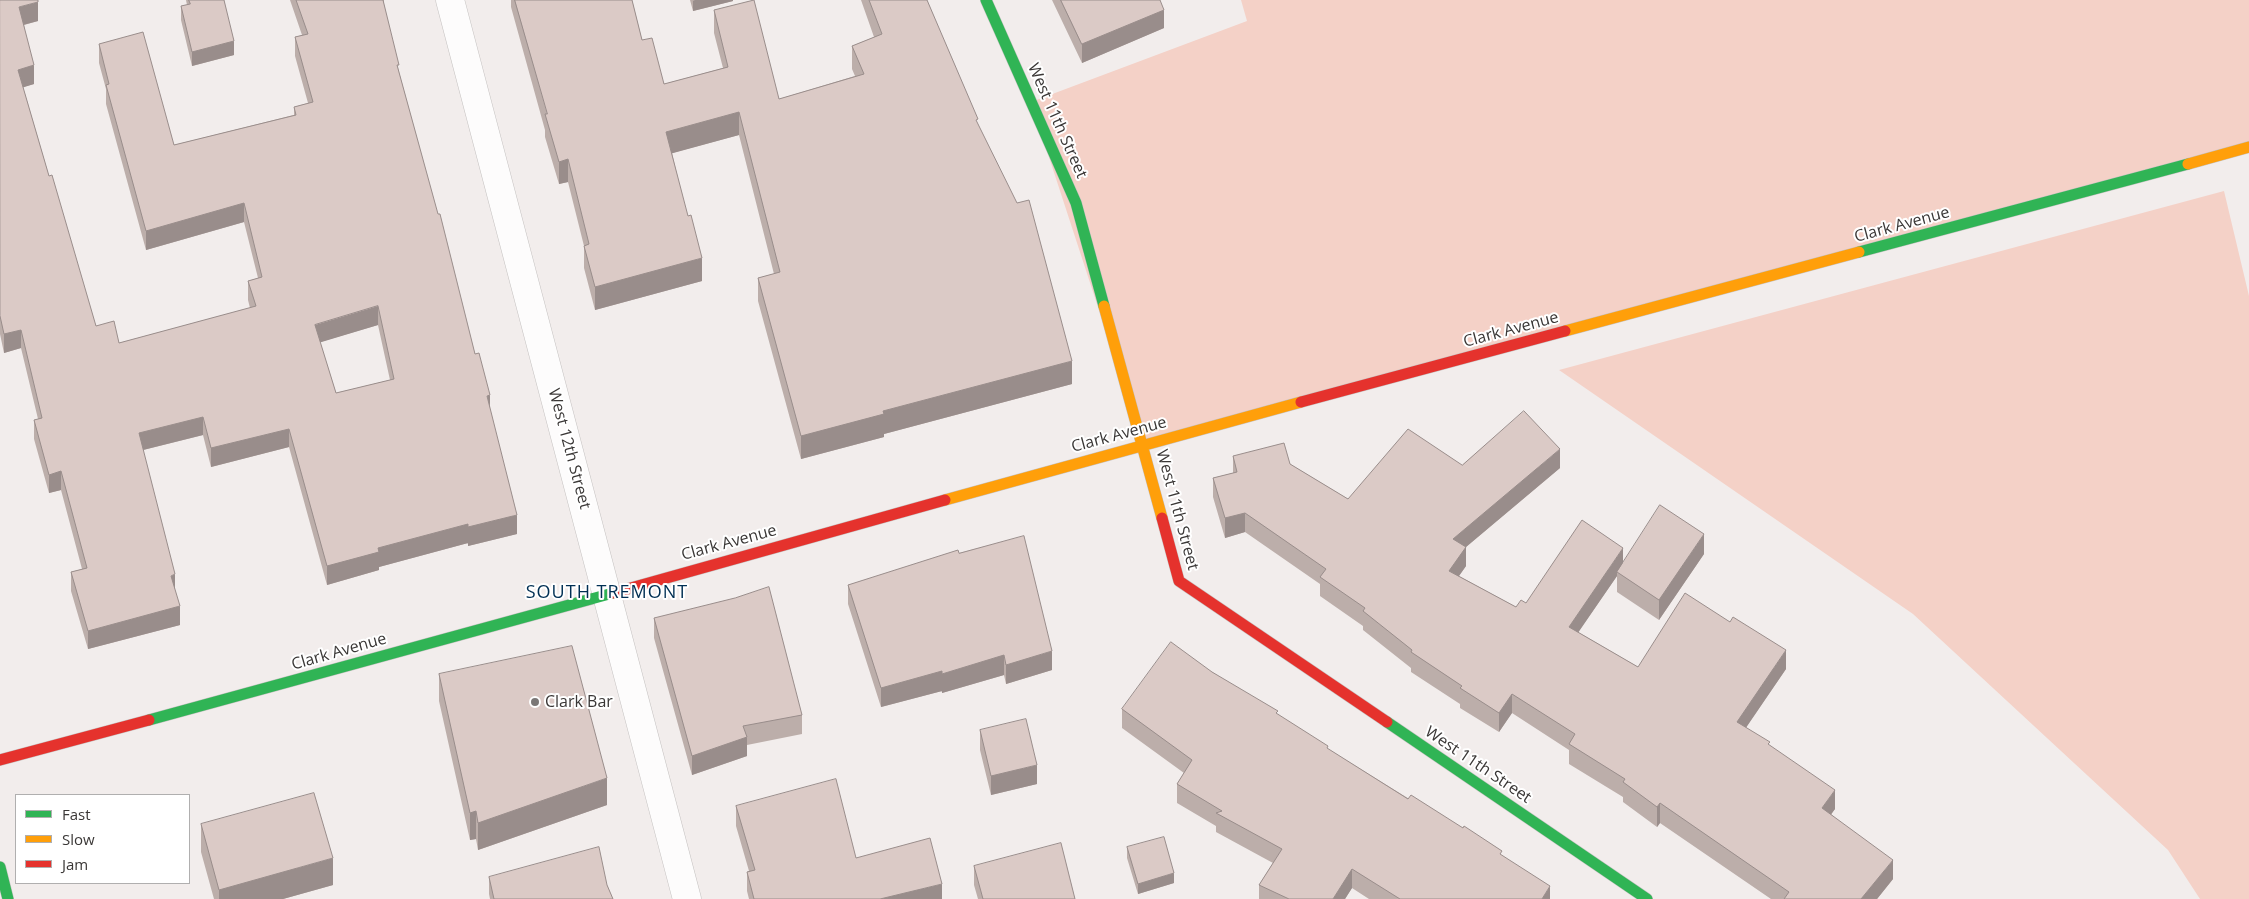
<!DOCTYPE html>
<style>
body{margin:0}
#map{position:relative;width:2249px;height:899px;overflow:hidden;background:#f2edec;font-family:"Open Sans",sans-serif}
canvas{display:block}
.legend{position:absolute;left:15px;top:794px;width:175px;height:90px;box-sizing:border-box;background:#fff;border:1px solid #b0afaf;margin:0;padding:6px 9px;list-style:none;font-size:15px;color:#3a3736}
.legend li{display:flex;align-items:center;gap:10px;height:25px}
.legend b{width:25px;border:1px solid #b0afaf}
</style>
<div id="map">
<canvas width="2249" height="899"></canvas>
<ul class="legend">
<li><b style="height:6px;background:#30b455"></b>Fast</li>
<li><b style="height:6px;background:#ff9f0a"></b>Slow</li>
<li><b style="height:6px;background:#e5322d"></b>Jam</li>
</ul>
</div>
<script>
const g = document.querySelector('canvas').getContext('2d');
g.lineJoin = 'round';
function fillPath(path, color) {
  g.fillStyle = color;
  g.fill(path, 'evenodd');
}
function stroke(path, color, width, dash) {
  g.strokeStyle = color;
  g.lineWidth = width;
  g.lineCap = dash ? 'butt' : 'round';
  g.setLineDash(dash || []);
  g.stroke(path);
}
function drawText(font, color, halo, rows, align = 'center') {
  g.font = font + ' "Open Sans",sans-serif';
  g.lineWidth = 4;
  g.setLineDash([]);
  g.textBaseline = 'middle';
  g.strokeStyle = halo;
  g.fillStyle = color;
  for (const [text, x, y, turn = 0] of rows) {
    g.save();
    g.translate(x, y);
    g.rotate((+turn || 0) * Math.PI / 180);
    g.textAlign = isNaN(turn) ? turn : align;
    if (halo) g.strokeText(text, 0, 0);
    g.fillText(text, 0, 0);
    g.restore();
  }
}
fillPath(new Path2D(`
 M1241,0H2249V147L1143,445L1031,102L1247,21Z
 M2224,191L2249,296V899H2200L2168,850L1913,614L1559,370Z`), '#f4d1c7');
const street = new Path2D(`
 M450,0L687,899`);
const fast = new Path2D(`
 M986,0L1076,203L1104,306
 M1859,252L2188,164
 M149,720L613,593
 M1387,722L1647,899
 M0,867L8,899`);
const slow = new Path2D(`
 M2188,164L2249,147
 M1104,306L1162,518
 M1565,331L1859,252
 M945,500L1301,402`);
const jam = new Path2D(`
 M1301,402L1565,331
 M1162,518L1179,581L1387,722
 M613,593L945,500
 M0,760L149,720`);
stroke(street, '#c5c2c1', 29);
stroke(fast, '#c5c2c1', 12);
stroke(slow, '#c5c2c1', 12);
stroke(jam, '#c5c2c1', 12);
stroke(street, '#fdfcfc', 28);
stroke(fast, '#30b455', 11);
stroke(slow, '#ff9f0a', 11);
stroke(jam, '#e5322d', 11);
fillPath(new Path2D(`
 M0,0L38,21L24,25L34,84L23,87L49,176L96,326L119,343L250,308L248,300V281L258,278L244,222L146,250L106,104V89L99,63V44L174,145L294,115V107L308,103L295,56V37L302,35L290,0H384V5L399,72L475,354L490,409L517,534L468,546V543L379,567V570L327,585L289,447L211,467L203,435L143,450L175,591L180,625L88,649L71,591V572L82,569L61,490L49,493L34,439V420L38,419L21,348L4,353L0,334ZM378,325L390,380L336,393L320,342Z
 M186,0H224L234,55L192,66L181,20V6L187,5Z
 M511,0H632L642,40L664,84L723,68L714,33V10L779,99L855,76L852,69V46L874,37L861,0H927L978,126L1072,384L884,434V437L801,459L758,301V278L774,274L739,135L672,153L702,281L595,310L584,268V246L568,182L559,184L545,137V130L511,7Z
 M690,0H733V1L693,11Z
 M1052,0H1160L1164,28L1082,63Z
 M1233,456L1290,464L1348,499L1462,465L1560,468L1466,547V566L1459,576L1516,607L1526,603L1623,563L1704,554L1659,620L1617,592V576L1578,632L1638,667L1786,669L1746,727L1770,746L1835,809L1831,814L1893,879L1877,899H1771L1660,823L1657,827L1623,802V797L1569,764V750L1512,713L1499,732L1460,708V704L1411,672V668L1363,630V626L1320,596V584L1245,532L1225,538L1213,497V478L1233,473Z
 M959,553L1052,670L1006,684L1004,675L942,693V691L881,707L848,604V585Z
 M654,618L802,715V734L747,745V756L692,775L654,638Z
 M1212,672L1278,715L1328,749L1502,856L1550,899H1369L1352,888L1345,899H1259V885L1273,863L1216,832V826L1177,803V784L1184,773L1122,728V709Z
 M439,674L607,805L478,850L476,839L470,840L439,701Z
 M980,730L1037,784L991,795L980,750Z
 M736,806L856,858L942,899H749L747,891V872L749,871L736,826Z
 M201,824L333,885L283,899H214L201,852Z
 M1127,847L1174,883L1138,894L1127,858Z
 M974,866L1075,899H978L974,885Z
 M489,877L607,885L613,899H490L489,894Z`), '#bcaeaa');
fillPath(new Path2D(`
 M695,0H733V1L693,11V1Z
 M38,2V21L19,26V7Z
 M1164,10V28L1082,63V44Z
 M234,41V55L192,66V52Z
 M34,65V84L18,89V70Z
 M739,112V135L666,155V132Z
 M568,159V182L559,184V162Z
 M244,203V222L146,250V231Z
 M702,258V281L595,310V287Z
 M378,306V325L315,344V325Z
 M21,330V348L4,353V334Z
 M1072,361V384L884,434V437L801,459V436L883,411Z
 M490,395V413L487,396Z
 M203,417V435L139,451V433Z
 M289,429V447L211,467V448Z
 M1560,449V468L1466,547V566L1449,590V571L1453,539Z
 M61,471V490L49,493V475Z
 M1245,513V532L1225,538V518Z
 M517,515V534L468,546V527Z
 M468,524V543L379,567V570L327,585V566L378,548Z
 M1704,534V554L1659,620V600Z
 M1623,548V567L1617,572V576L1569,646V627Z
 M175,574V593L171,576Z
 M180,606V625L88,649V631Z
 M1786,650V669L1737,741V722Z
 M1052,651V670L1006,684V665Z
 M1004,655V675L942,693V674Z
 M942,671V691L881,707V688Z
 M1512,694V713L1499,732V713Z
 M747,737V756L692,775V756Z
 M1037,765V784L991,795V776Z
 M607,778V805L478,850V823Z
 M1835,790V809L1822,827V808Z
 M1660,803V823L1657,827V807Z
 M476,811V839L470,840V813Z
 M333,858V885L283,899H219V890Z
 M1893,860V879L1877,899H1861Z
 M1352,869V888L1345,899H1333Z
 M1174,873V883L1138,894V884Z
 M942,884V899H880Z
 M1550,886V899H1542Z`), '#998d8b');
const building = new Path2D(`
 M0,0H38V2L19,7L34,65L18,70L49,176L52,175L96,326L114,321L119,343L256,306L248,281L262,277L244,203L146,231L106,85L109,84L99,44L143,32L174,145L296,115L294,107L313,102L295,37L308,34L296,0H383L399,65H397L438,214H440L475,354L479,353L490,395L487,396L517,515L468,527V524L378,548L379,552L327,566L289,429L211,448L203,417L139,433L175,574L171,576L180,606L88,631L71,572L87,568L61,471L49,475L34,420L42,418L21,330L4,334L0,316ZM378,306L394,379L336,393L315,325Z
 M189,0H224L234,41L192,52L181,6L190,4Z
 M515,0H632L642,40L652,38L664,84L728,67L714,10L754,0L779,99L864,74L852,46L882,34L869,0H927L978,119L976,120L1017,203L1029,200L1072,361L883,411L884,414L801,436L758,278L780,272L739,112L666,132L688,216L691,215L702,258L595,287L584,246L589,244L568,159L559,162L545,114H547Z
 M1061,0H1160L1164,10L1082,44Z
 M1524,411L1560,449L1453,539L1466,547L1449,571L1516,607L1521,600L1526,603L1582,520L1623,548L1569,627L1638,667L1685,593L1730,622L1733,617L1786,650L1737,722L1770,742L1768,744L1835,790L1822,808L1893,860L1861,899H1784L1789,892L1660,803L1657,807L1623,782L1625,779L1569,744L1575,734L1512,694L1499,713L1460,688L1462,686L1411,652L1412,650L1363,611L1365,608L1320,577L1326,569L1245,513L1225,518L1213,478L1237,472L1233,456L1284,443L1290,464L1348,499L1408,429L1462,465Z
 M1660,505L1704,534L1659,600L1617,572Z
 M1024,536L1052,651L1006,665L1004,655L942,674V671L881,688L848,585L958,550L959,553Z
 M769,587L802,715L743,726L747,737L692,756L654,618L735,598Z
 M1171,642L1212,672L1278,711L1276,713L1328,746L1327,748L1408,799L1411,795L1463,828L1464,826L1502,851L1500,854L1550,886L1542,899H1400L1352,869L1333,899H1289L1259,885L1282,849L1216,813L1222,811L1177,784L1192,760L1122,709Z
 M572,646L607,778L478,823L476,811L470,813L439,674Z
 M1026,719L1037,765L991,776L980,730Z
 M836,779L856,858L930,838L942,884L880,899H754L747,872L755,870L736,806Z
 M314,793L333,858L219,890L201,824Z
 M1164,837L1174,873L1138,884L1127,847Z
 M1061,843L1075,899H983L974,866Z
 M599,847L607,885L613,899H494L489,877Z`);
fillPath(building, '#dbcac6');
stroke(building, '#998d8b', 1);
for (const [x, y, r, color] of [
 [535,702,5,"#7a7776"]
]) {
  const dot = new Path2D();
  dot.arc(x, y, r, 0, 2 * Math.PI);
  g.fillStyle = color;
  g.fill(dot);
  stroke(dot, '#fff', 2);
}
drawText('16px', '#3a3736', '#fff', [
 ["West 11th Street",1057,121,66],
 ["Clark Avenue",1902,225,-15],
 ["Clark Avenue",1511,330,-15],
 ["Clark Avenue",1119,435,-15],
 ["West 12th Street",569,449,75],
 ["West 11th Street",1177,510,75],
 ["Clark Avenue",729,543,-15],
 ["Clark Avenue",339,652,-16],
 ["West 11th Street",1478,765,34]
]);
drawText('16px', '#3a3736', '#fff', [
 ["Clark Bar",545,702]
], 'left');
g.letterSpacing = '1px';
drawText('18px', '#002f53', '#fff', [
 ["SOUTH TREMONT",607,593]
]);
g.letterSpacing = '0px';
</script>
